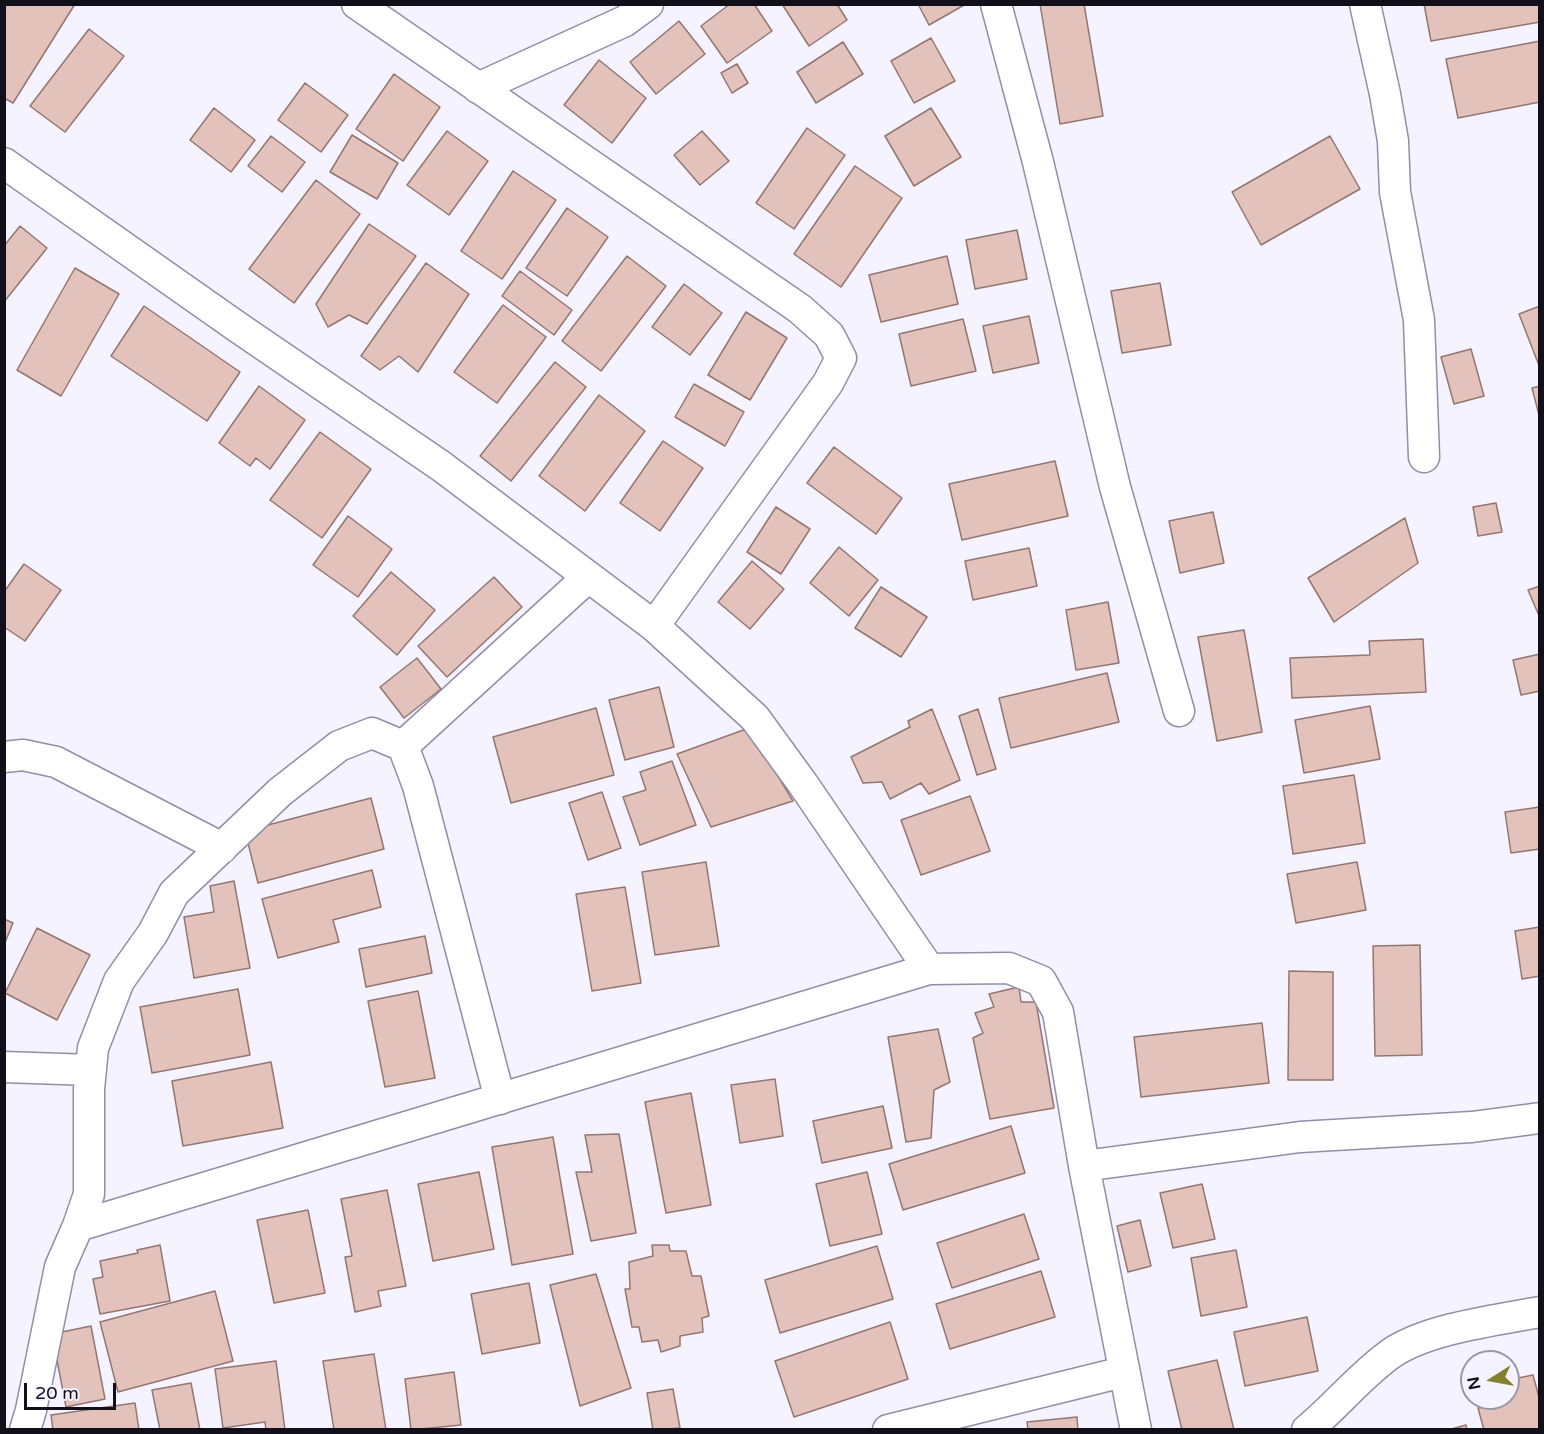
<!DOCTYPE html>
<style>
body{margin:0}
#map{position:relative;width:1544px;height:1434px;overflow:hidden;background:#f4f3ff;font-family:"Varela Round",sans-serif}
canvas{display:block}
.frame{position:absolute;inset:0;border:6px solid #110f19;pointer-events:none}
.north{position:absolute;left:1460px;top:1350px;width:60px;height:60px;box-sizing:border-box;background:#f4f3ff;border:2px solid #9998a3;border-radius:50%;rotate:259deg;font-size:16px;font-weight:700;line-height:24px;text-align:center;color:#110f19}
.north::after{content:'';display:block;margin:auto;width:21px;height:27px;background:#83822b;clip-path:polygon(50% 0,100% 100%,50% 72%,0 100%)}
.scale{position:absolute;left:24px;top:1383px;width:92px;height:27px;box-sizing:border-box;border:3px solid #110f19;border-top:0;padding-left:8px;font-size:18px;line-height:21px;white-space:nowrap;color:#110f19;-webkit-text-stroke:4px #f4f3ff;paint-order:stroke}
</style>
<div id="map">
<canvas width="1544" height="1434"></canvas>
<div class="frame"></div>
<div class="north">N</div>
<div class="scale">20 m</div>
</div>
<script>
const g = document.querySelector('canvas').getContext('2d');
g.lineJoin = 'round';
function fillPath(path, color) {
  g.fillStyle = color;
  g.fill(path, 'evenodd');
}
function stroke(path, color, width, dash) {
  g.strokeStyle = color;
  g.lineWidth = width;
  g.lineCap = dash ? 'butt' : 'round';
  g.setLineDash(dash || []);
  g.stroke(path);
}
const building = new Path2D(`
 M7,4H75L13,103L4,98V8Z
 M730,4H754L772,31L727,63L701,26Z
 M782,4H837L847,20L809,46Z
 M918,4H966L929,25Z
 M1040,4H1084L1103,116L1060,124Z
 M1424,4H1540V22L1431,41Z
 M679,21L705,54L656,94L630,62Z
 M89,29L124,56L65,132L30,106Z
 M931,38L955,81L914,103L891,61Z
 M1540,41V102L1458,118L1446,59Z
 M843,42L863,74L816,103L797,72Z
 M599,60L646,98L612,143L564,105Z
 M737,64L748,83L732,93L721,73Z
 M394,74L440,107L403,161L356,129Z
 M305,83L348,115L321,152L278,120Z
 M214,108L255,140L231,172L190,140Z
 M931,108L961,157L914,186L885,136Z
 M807,128L845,155L794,229L756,203Z
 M447,131L488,161L449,215L407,185Z
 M702,131L729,161L700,185L674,155Z
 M352,135L398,163L377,199L330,172Z
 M271,136L305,162L282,192L248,166Z
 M1330,136L1360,189L1261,245L1232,192Z
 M855,166L902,198L841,287L794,254Z
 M513,171L556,200L502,279L461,251Z
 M316,180L360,214L294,303L249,269Z
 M567,208L608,237L567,296L526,268Z
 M369,224L416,256L367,324L349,315L328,327L316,304Z
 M20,226L47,248L4,302V246Z
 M1017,230L1027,279L975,289L966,240Z
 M627,256L666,286L601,371L562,341Z
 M947,256L958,304L881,322L869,275Z
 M426,263L469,294L418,372L399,356L380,370L361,356Z
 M75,268L119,294L61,396L17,370Z
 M520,271L572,310L554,335L502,296Z
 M1160,283L1171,345L1122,353L1111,291Z
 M684,284L722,313L690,355L652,327Z
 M503,305L546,337L497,403L454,372Z
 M144,306L240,372L207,421L111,356Z
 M1540,306V368L1519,314Z
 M746,312L787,338L750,400L708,375Z
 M1029,316L1039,363L993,373L983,326Z
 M963,319L976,371L911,386L899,334Z
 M1471,349L1484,396L1454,404L1441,357Z
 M555,362L586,387L511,481L480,456Z
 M694,384L744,412L725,446L675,417Z
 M259,386L305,420L270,469L256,458L250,466L219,443Z
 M1540,386V419L1532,388Z
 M599,395L645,431L585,511L539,476Z
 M320,432L371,469L322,538L270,500Z
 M663,441L703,468L660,531L620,503Z
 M834,447L902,498L876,534L807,483Z
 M1055,461L1068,516L962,540L949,484Z
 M1496,503L1502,532L1478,536L1473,507Z
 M776,507L810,529L781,574L747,552Z
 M1213,512L1224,563L1180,573L1169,521Z
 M348,516L392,549L358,597L313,565Z
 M1405,518L1418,563L1334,622L1308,578Z
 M839,547L878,580L849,616L810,583Z
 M1029,548L1037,586L973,600L965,561Z
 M752,561L784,589L750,629L718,602Z
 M24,564L61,590L25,641L4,627V592Z
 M391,572L435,610L397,655L353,616Z
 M494,577L522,607L447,677L418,646Z
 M1540,586V618L1528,590Z
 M881,587L927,617L901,657L855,628Z
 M1108,602L1119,663L1076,670L1066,610Z
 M1244,630L1262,732L1217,741L1198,637Z
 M1423,639L1426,692L1292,698L1290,658L1370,655L1369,641Z
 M1540,654V691L1521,695L1513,660Z
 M417,658L441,689L404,718L380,687Z
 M1107,673L1119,722L1011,748L999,698Z
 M659,687L674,747L625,760L609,700Z
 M1370,706L1380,759L1304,773L1295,720Z
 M596,708L614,775L511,803L493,737Z
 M932,709L960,780L929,794L921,783L890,799L882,782L863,783L851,757L910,727L908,721Z
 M978,709L996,769L977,775L959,716Z
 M749,728L793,801L711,827L677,754Z
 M672,761L696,825L640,845L623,797L646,790L640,772Z
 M1354,775L1365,843L1293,854L1283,786Z
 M602,792L621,848L588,860L569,803Z
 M970,796L990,851L921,875L901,820Z
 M371,798L384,849L258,883L245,831Z
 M1540,807V849L1511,853L1505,812Z
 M706,862L719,946L655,955L642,872Z
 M1357,862L1366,910L1296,923L1287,874Z
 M372,870L381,907L333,920L339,942L278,958L262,899Z
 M234,881L250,968L194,978L184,917L214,912L210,886Z
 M625,887L641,983L592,991L576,894Z
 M4,919L13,923L4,945Z
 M1540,927V976L1522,979L1515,931Z
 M37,928L90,955L57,1020L5,993Z
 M425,936L432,973L366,987L359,949Z
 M1420,945L1422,1055L1375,1056L1373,946Z
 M1289,971L1333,972V1080H1288Z
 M1019,987L1021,1002H1036L1054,1108L990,1119L973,1038L983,1033L975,1013L994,1007L989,994Z
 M238,989L250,1055L152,1073L140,1007Z
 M418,991L435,1078L385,1087L368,1001Z
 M1262,1023L1269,1083L1141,1097L1134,1037Z
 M938,1029L950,1082L934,1090L931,1138L906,1142L888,1037Z
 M271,1062L283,1128L183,1146L172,1081Z
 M775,1079L783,1136L740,1143L731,1085Z
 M691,1093L711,1205L666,1213L645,1102Z
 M883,1106L892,1148L822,1163L813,1121Z
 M1011,1126L1025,1173L903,1210L889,1164Z
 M619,1134L636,1233L591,1241L576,1172H592L585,1135Z
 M553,1137L573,1254L512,1265L492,1147Z
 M479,1172L494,1249L433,1261L418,1184Z
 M867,1172L882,1234L830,1246L816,1184Z
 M1202,1184L1215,1239L1173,1248L1160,1193Z
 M387,1190L406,1286L378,1291L381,1306L355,1312L345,1257L352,1256L341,1199Z
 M308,1210L325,1293L274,1303L257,1220Z
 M1024,1214L1039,1259L952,1288L937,1243Z
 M1140,1220L1151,1266L1128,1272L1117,1226Z
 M160,1245L170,1301L100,1314L93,1279L103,1277L100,1261L138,1253L137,1250Z
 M652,1245H669L670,1251H686L692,1276H701L709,1316L702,1318L703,1332L680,1336V1346L661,1352L658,1340L642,1342L639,1327H632L625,1289H630L629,1262L653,1256Z
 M877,1246L893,1299L780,1333L765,1280Z
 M1236,1250L1247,1307L1201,1316L1191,1258Z
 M1041,1271L1055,1317L950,1349L936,1304Z
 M596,1274L631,1388L580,1406L550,1285Z
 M529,1283L540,1343L482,1354L471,1294Z
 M215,1291L233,1361L118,1392L100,1322Z
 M1307,1317L1318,1371L1245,1386L1234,1332Z
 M890,1322L908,1379L794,1417L775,1361Z
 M91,1326L105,1399L66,1407L52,1334Z
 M374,1354L386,1430H334L323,1361Z
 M1217,1360L1234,1430H1182L1168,1371Z
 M276,1361L285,1430H266L265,1422L223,1428L215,1369Z
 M454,1372L461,1425L411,1430L405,1379Z
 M1533,1375L1540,1401V1430H1484L1478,1408L1488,1406L1486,1398H1508V1380Z
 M191,1383L200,1430H160L152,1390Z
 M673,1389L680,1428L653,1430L647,1393Z
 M135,1403L139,1430H53L51,1415Z
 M1077,1417L1078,1430H1028L1027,1422Z
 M1466,1425L1467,1430H1448Z`);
fillPath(building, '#e3c2bc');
stroke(building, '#947671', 1.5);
const street = new Path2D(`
 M357,4L800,309L829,335L841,358L828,383L654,626
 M996,4L1038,162L1115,487L1179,711
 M1365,4L1385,94L1393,141L1395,192L1419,320L1424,457
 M478,88L625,21L648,4
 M4,163L236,326L441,466L654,626L755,718L803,784L929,969
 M403,746L587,578
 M4,757L23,755L56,762L222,848
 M4,1067L91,1070
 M1084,1166L1300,1137L1472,1127L1540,1118
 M78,1226L929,969L1009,968L1041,981L1058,1012L1084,1166L1136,1430
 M25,1430L31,1410L60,1267L78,1226L89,1194V1089L93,1048L119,981L153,933L174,893L280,792L339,746L372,733L403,746L418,786L500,1099
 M888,1430L1123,1372
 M1307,1430C1336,1406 1359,1377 1389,1355C1424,1329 1497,1320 1540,1312`);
stroke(street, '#918ea8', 33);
stroke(street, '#fff', 30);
</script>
